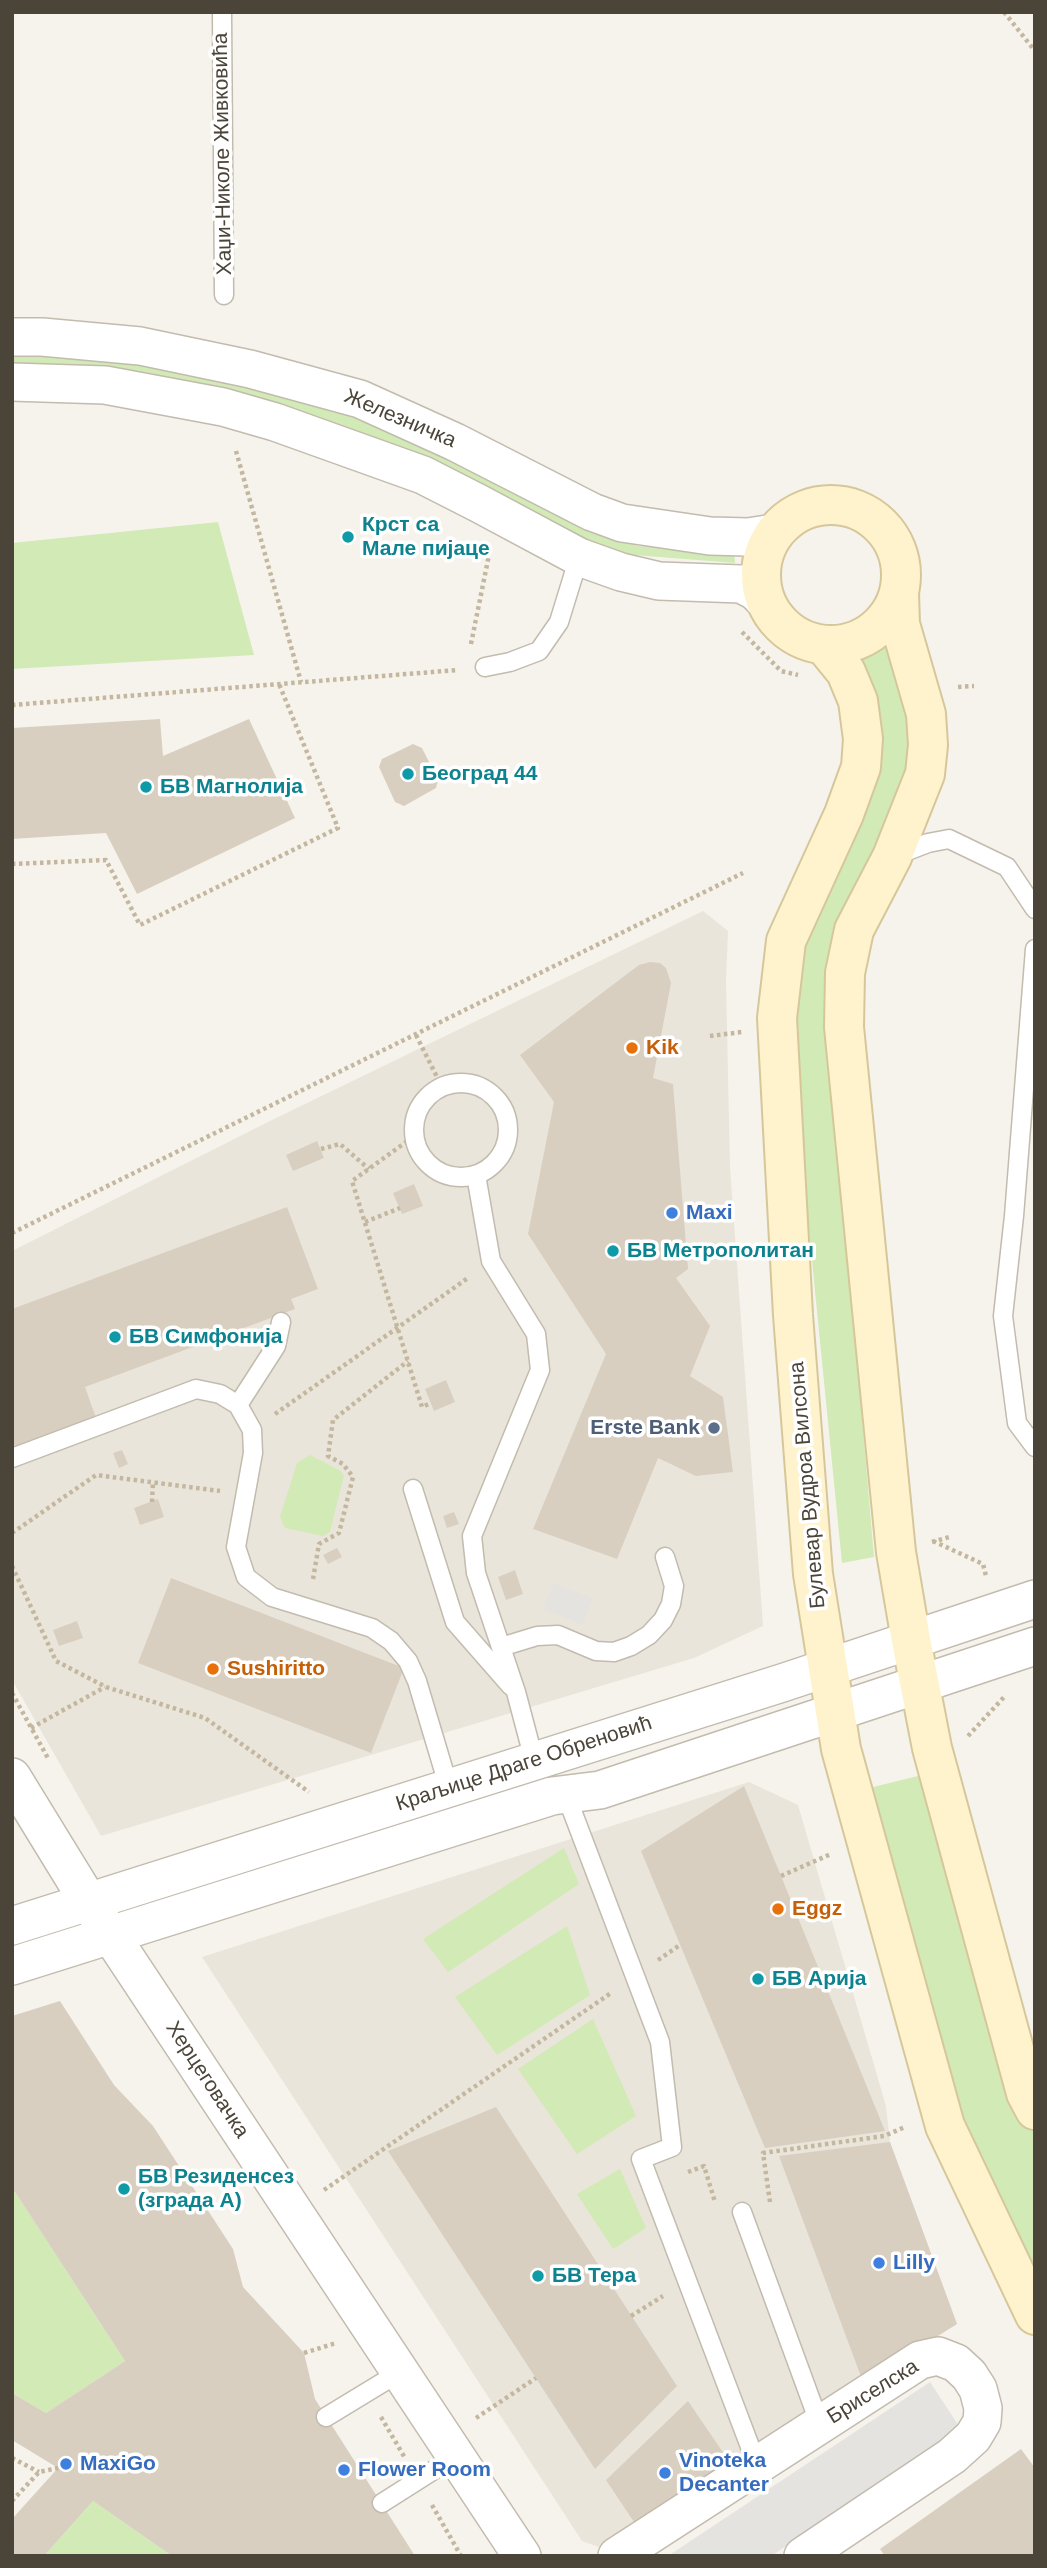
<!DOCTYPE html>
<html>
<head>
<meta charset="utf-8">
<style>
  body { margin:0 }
  #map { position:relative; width:1047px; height:2568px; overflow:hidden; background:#f6f3ec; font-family:Helvetica,sans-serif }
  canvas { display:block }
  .frame { position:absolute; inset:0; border:14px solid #4b4439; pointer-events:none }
</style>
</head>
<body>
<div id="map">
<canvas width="1047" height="2568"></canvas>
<div class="frame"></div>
</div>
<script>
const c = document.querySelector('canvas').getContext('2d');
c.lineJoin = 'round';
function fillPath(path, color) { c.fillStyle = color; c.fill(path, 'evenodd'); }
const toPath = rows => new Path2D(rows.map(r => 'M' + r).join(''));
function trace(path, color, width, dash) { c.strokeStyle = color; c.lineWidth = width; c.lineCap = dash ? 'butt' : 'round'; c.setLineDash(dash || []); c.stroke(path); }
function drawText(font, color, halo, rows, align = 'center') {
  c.font = font + ' Helvetica,sans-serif'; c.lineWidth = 7; c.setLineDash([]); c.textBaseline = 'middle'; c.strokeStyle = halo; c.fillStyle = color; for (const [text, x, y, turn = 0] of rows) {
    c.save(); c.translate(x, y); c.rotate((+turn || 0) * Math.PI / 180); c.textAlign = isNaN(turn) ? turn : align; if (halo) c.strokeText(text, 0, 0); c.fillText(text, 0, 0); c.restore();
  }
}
const residential = toPath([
  [703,911,728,931,726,982,730,1167,763,1626,694,1658,101,1836,12,1680,12,1251,270,1121],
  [749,1782,798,1805,886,2106,890,2142,957,2324,607,2550,582,2541,202,1957]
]);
const green = toPath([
  [12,350,128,357,301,398,423,443,597,532,638,546,734,552,735,563,609,553,413,458,12,370],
  [218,522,254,655,12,669,12,543],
  [887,639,909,724,909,781,834,946,825,990,874,1557,842,1563,791,1049,808,916,856,819,847,651],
  [310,1455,339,1470,344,1475,330,1532,323,1536,285,1528,280,1517,297,1463],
  [938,1771,1035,2110,1035,2315,945,2126,853,1792],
  [564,1848,579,1884,448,1972,423,1939],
  [567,1926,590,1995,497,2055,455,1997],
  [593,2019,636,2116,577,2154,518,2069],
  [620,2169,646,2228,613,2249,577,2194],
  [15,2192,125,2361,46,2413,12,2393,12,2193],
  [93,2501,172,2556,44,2556]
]);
const parking = toPath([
  [553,1583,593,1598,583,1625,543,1609],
  [930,2382,961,2429,771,2556,668,2556]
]);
const building = toPath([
  [160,719,163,756,249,719,295,818,137,894,106,833,12,839,12,728],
  [413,744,422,748,438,780,436,788,404,806,395,802,379,767,382,759],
  [650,962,660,963,666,968,671,983,653,1078,673,1084,688,1269,676,1278,710,1326,690,1376,723,1397,733,1472,696,1476,658,1458,617,1559,533,1529,606,1354,528,1234,554,1102,520,1055,639,965],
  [317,1141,324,1158,293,1171,286,1155],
  [414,1184,423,1206,402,1214,393,1193],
  [287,1207,318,1289,291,1299,295,1309,85,1387,96,1418,12,1449,12,1309],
  [446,1380,455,1402,434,1411,425,1389],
  [122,1450,128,1464,119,1468,113,1453],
  [158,1499,164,1517,140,1525,134,1508],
  [454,1512,459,1524,447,1528,443,1516],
  [337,1548,342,1557,328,1564,323,1555],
  [515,1570,523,1594,506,1600,498,1577],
  [171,1578,404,1668,371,1753,138,1663],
  [77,1621,83,1638,59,1646,53,1630],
  [744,1786,781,1876,885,2131,765,2148,641,1851],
  [60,2001,114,2085,153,2126,233,2249,243,2287,304,2353,315,2399,415,2556,172,2556,93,2501,44,2556,12,2556,12,2519,58,2468,12,2440,12,2393,46,2413,125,2361,15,2192,12,2193,12,2016],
  [496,2107,677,2386,595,2469,388,2151],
  [890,2142,957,2324,863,2382,779,2156],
  [688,2401,733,2467,638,2528,606,2480],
  [1021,2449,1035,2468,1035,2556,885,2556,880,2549]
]);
const path = toPath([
  [1004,12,1035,51],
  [236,451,301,682],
  [742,632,781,671,798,675],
  [471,644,490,550],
  [958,687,974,686],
  [12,705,458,670],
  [12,864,106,860,140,925,338,828,279,684],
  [416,1035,441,1085],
  [710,1036,742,1032],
  [413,1137,352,1181,422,1407,431,1403],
  [321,1149,340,1144,369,1169],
  [365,1222,400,1208],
  [12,1233,743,873],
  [275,1414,468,1278],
  [152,1502,153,1482],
  [12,1533,96,1475,220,1491],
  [933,1541,983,1564,986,1576],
  [932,1542,949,1537],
  [12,1566,56,1661,106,1687,205,1718,309,1792],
  [313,1579,319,1544,339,1533,353,1477,343,1464,328,1456,333,1420,408,1361],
  [12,1693,49,1760],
  [31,1728,105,1687],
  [968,1736,1005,1696],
  [781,1876,831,1854],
  [658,1960,680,1945],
  [688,2172,704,2166,715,2202],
  [324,2190,611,1993],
  [770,2202,763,2153,884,2136,905,2127],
  [631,2316,663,2296],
  [304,2353,336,2343],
  [381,2417,405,2458],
  [476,2418,536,2378],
  [12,2458,39,2472],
  [12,2501,39,2472,58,2468],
  [432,2505,461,2556]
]);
const service = toPath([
  [222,12,224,295],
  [485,667,510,662,539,651,559,622,579,557],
  [894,856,928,843,949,839,1007,867,1035,909],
  [1035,949,1014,1216,1003,1316,1017,1423,1035,1447],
  '414 1130a47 47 0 1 1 94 0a47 47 0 1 1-94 0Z',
  [476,1175,491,1261,536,1334,540,1370,472,1536,476,1573,516,1692,534,1760],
  [238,1405,276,1346,281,1322],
  [12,1458,196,1389,220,1394,238,1405,252,1430,253,1453,236,1547,246,1577,272,1597,372,1628,391,1641,408,1661,417,1681,449,1788],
  [413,1489,455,1622,511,1686],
  [501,1647,537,1636,558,1635,596,1651,614,1652,631,1646,649,1635,663,1620,671,1604,674,1586,665,1557],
  [566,1795,660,2042,672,2147,641,2159,757,2465],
  [742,2212,820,2425],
  [326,2417,400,2372],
  [382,2503,456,2456]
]);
const minor = toPath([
  [12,337,42,337,140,346,250,369,360,399,455,442,592,512,622,523,710,536,748,537,774,533],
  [12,382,105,385,223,407,275,422,423,475,478,503,579,557,621,572,659,581,741,584,755,591,764,600],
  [12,1777,90,1904,522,2556],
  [12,1926,782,1683,1035,1599],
  [12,1966,552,1796,600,1790,1035,1646],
  [617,2556,920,2360,938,2356,956,2363,969,2375,978,2389,983,2408,982,2422,973,2437,952,2456,803,2556]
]);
const secondary = toPath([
  '761 575a70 70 0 1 1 140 0a70 70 0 1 1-140 0Z',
  [899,592,900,624,926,714,928,745,925,774,892,857,854,930,845,973,844,1027,896,1552,911,1640,932,1748,1026,2093,1035,2110],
  [824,645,846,672,858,701,863,739,861,767,844,814,786,941,777,1018,793,1315,813,1574,841,1749,945,2126,1035,2315]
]);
const markers = [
  [348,537,7,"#0f9aa8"],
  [408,774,7,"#0f9aa8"],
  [146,787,7,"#0f9aa8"],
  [632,1048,7,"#e8710a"],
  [672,1213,7,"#3f7fe0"],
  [613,1251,7,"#0f9aa8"],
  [115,1337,7,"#0f9aa8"],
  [714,1428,7,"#5c6f8a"],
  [213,1669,7,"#e8710a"],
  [778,1909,7,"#e8710a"],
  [758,1979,7,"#0f9aa8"],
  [124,2189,7,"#0f9aa8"],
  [879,2263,7,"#3f7fe0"],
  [538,2276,7,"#0f9aa8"],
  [66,2464,7,"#3f7fe0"],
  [344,2470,7,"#3f7fe0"],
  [665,2473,7,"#3f7fe0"]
];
const streetNames = [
  ["Хаџи-Николе Живковића",223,154,-91],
  ["Железничка",400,419,23],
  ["Булевар Вудроа Вилсона",808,1485,-95],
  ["Краљице Драге Обреновић",524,1764,-18],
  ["Херцеговачка",207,2080,57],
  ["Бриселска",873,2392,-32]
];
const cultureNames = [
  ["Крст са",362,525],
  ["Мале пијаце",362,549],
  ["Београд 44",422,774],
  ["БВ Магнолија",160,787],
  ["БВ Метрополитан",627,1251],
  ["БВ Симфонија",129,1337],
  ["БВ Арија",772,1979],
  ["БВ Резиденсез",138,2177],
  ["(зграда А)",138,2201],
  ["БВ Тера",552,2276]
];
const foodNames = [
  ["Kik",646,1048],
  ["Sushiritto",227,1669],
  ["Eggz",792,1909]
];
const shopNames = [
  ["Maxi",686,1213],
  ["Lilly",893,2263],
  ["Vinoteka",679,2461],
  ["Decanter",679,2485],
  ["MaxiGo",80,2464],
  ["Flower Room",358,2470]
];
const serviceNames = [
  ["Erste Bank",700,1428]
];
fillPath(residential, '#eae5da');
fillPath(green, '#d2eab5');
fillPath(parking, '#e5e3e0');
fillPath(building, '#d8cfc1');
trace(service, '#c2bbae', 21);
trace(minor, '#c2bbae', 40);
trace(secondary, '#d6c79b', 42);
trace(path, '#c4b79f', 4.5, [3.5, 3.5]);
trace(service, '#fff', 18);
trace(minor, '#fff', 37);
trace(secondary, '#fff3cd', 38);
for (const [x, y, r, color] of markers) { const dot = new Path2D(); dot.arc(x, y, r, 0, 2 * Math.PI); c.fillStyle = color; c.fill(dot); trace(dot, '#fff', 2.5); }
drawText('21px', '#4b4439', '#fff', streetNames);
drawText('bold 21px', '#0d838f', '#fff', cultureNames, 'left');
drawText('bold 21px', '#c56008', '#fff', foodNames, 'left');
drawText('bold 21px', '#366cbe', '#fff', shopNames, 'left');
drawText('bold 21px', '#4e5e75', '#fff', serviceNames, 'right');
</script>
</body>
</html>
